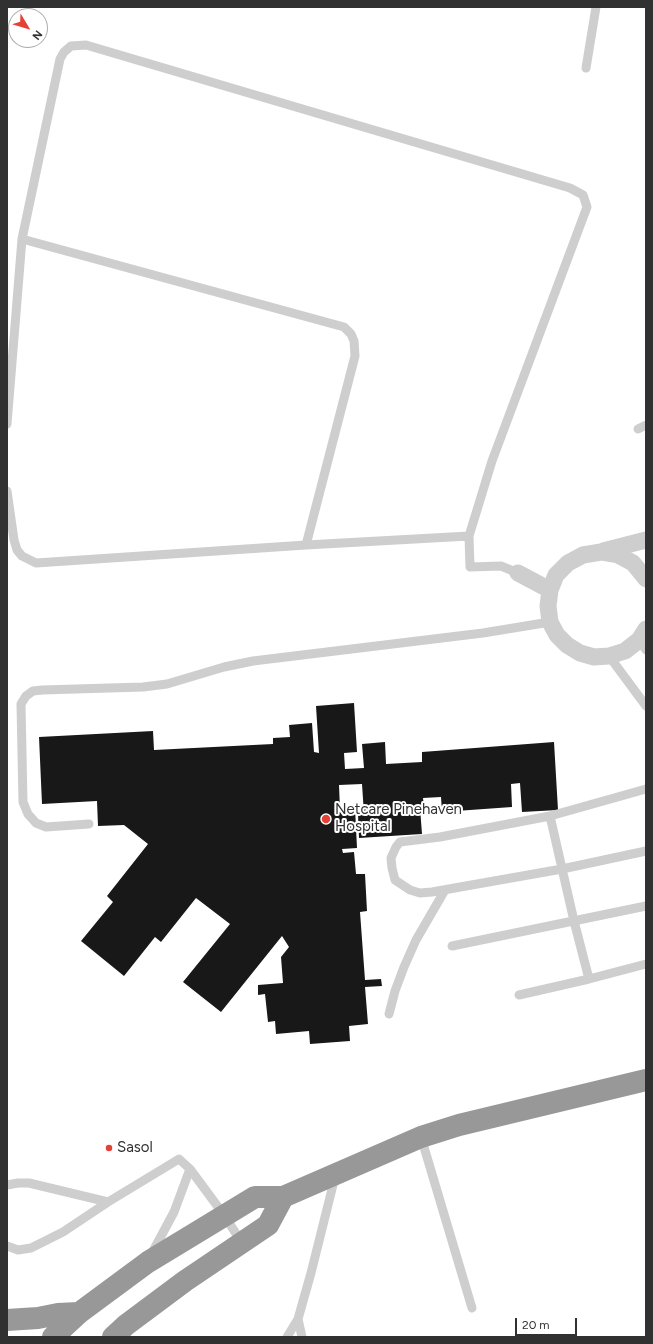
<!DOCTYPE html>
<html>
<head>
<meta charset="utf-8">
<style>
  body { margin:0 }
  #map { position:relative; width:653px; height:1344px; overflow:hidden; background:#fff; font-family:Figtree,sans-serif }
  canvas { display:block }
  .frame { position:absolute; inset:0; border:8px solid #313131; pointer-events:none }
  .north { position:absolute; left:8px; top:8px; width:40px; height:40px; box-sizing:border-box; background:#fff; border:1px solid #adadad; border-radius:50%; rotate:128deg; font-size:11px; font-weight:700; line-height:16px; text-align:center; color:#313131 }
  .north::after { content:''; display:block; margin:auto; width:14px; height:18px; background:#e44237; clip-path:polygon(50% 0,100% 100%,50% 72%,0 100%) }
  .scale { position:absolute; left:515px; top:1318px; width:62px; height:18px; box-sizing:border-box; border:2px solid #313131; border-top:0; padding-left:5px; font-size:12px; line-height:14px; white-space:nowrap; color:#313131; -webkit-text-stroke:3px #fff; paint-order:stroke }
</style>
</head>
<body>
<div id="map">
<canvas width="653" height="1344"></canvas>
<div class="frame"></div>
<div class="north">N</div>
<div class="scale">20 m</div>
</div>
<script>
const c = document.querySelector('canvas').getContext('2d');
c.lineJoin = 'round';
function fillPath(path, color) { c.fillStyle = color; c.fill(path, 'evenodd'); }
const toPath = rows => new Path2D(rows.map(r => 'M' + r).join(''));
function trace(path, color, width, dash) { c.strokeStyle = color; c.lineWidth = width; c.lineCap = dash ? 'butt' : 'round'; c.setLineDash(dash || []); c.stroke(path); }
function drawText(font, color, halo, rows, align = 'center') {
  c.font = font + ' Figtree,sans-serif'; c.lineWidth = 4; c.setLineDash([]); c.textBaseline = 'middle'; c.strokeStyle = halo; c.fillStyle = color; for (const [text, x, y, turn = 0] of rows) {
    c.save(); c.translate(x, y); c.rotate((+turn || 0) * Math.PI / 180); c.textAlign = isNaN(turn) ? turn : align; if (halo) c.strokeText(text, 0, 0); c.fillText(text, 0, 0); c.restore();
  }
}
const building = toPath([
  [354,703,357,752,344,753,345,769,364,768,362,744,385,742,386,764,422,762,422,752,554,742,558,810,522,812,520,783,511,784,512,807,442,812,441,797,423,798,424,807,420,808,422,834,359,838,358,814,364,814,362,784,339,785,340,810,355,808,357,848,342,849,343,853,354,852,356,874,365,874,367,911,360,912,365,980,381,979,382,986,365,987,368,1024,349,1026,350,1041,310,1044,309,1031,276,1034,275,1021,268,1022,265,994,258,995,258,985,283,983,281,957,289,947,282,936,221,1012,183,982,230,924,196,898,161,942,155,937,124,976,81,941,113,902,107,896,148,844,124,825,98,826,97,801,42,804,39,737,153,731,154,750,273,744,273,738,290,737,289,725,312,723,314,752,319,753,316,706]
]);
const lane = toPath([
  [586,68,596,7],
  [22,239,344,327,351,334,354,341,355,356,306,545],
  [7,424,22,239,60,59,64,52,71,46,86,45,570,188,583,195,587,207,492,461,469,536,470,567,501,566,518,573],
  [638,429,646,425],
  [7,491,14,540,17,550,22,556,36,563,306,545,469,536],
  [639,640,646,650],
  [609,656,646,706],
  [646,789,550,816,440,837,400,842,396,847,391,858,392,868,395,880,410,890,420,893,432,892,562,869,646,851],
  [550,816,574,921,589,979],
  [89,824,46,827,36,823,28,814,23,802,21,704,26,696,33,691,42,690,143,687,167,684,224,667,253,661,483,633,550,622],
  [452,946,646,906],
  [519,995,589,979,646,964],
  [389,1014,395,991,404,967,416,940,445,890],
  [421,1137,472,1308],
  [7,1185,18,1183,29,1183,108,1202,179,1159,190,1169,224,1215,242,1243],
  [7,1246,18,1250,31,1248,63,1232,108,1202],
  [152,1253,174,1212,190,1169],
  [287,1337,298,1319],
  [302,1337,298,1319,311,1273,335,1177]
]);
const street = toPath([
  [603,551,646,540],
  [518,573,550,590],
  [646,579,633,563,618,555,601,552,583,555,568,563,556,575,550,590,548,606,550,622,557,635,567,645,580,653,594,657,609,656,625,651,639,640,646,629]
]);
const highway = toPath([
  [7,1320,38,1318,58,1314,79,1313],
  [53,1337,79,1313,148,1262,255,1197,283,1197,421,1137,459,1125,646,1080],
  [113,1337,126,1325,185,1281,268,1225,283,1197]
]);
const markers = [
  [326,819,5,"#e44237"],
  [109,1148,4,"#e44237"]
];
const poiNames = [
  ["Netcare Pinehaven",335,810],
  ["Hospital",335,827],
  ["Sasol",117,1148]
];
fillPath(building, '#181818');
trace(lane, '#cecece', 9);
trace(street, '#cecece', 17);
trace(highway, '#989898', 22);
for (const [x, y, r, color] of markers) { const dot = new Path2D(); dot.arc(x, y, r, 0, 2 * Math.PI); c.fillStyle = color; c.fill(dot); trace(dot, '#fff', 1.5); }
drawText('15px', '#313131', '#fff', poiNames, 'left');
</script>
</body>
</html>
